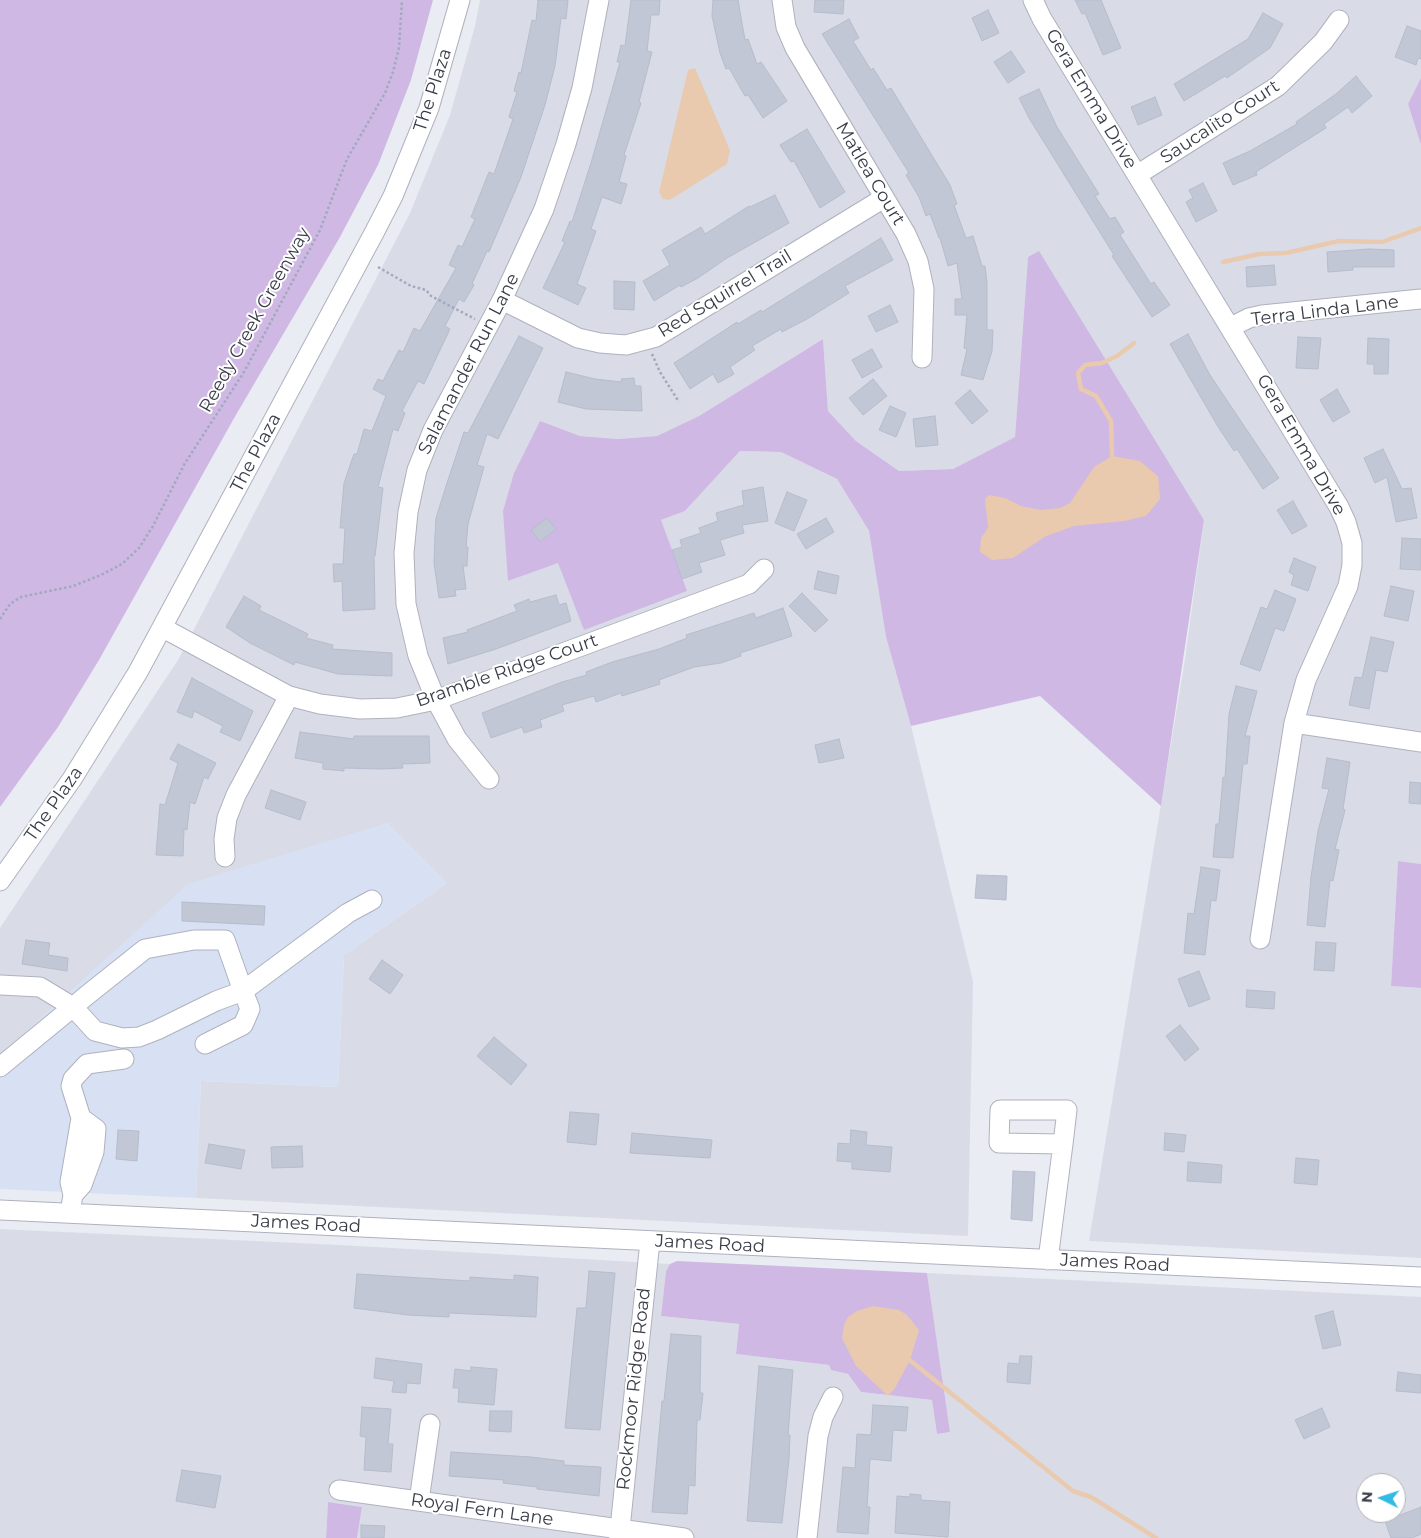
<!DOCTYPE html>
<html>
<head>
<meta charset="utf-8">
<style>
  body { margin:0 }
  #map { position:relative; width:1421px; height:1538px; overflow:hidden; background:#eaecf3; font-family:Montserrat,sans-serif }
  canvas { display:block }
  .north { position:absolute; left:1356px; top:1473px; width:50px; height:50px; box-sizing:border-box; background:#fff; border:1px solid #b0b1b5; border-radius:50%; rotate:274deg; font-size:14px; font-weight:700; line-height:20px; text-align:center; color:#393d47 }
  .north::after { content:''; display:block; margin:auto; width:18px; height:22px; background:#32bbe3; clip-path:polygon(50% 0,100% 100%,50% 72%,0 100%) }
</style>
</head>
<body>
<div id="map">
<canvas width="1421" height="1538"></canvas>
<div class="north">N</div>
</div>
<script>
const c = document.querySelector('canvas').getContext('2d');
c.lineJoin = 'round';
function fillPath(path, color) { c.fillStyle = color; c.fill(path, 'evenodd'); }
const toPath = rows => new Path2D(rows.map(r => 'M' + r).join(''));
function trace(path, color, width, dash) { c.strokeStyle = color; c.lineWidth = width; c.lineCap = dash ? 'butt' : 'round'; c.setLineDash(dash || []); c.stroke(path); }
function drawText(font, color, halo, rows, align = 'center') {
  c.font = font + ' Montserrat,sans-serif'; c.lineWidth = 4; c.setLineDash([]); c.textBaseline = 'middle'; c.strokeStyle = halo; c.fillStyle = color; for (const [text, x, y, turn = 0] of rows) {
    c.save(); c.translate(x, y); c.rotate((+turn || 0) * Math.PI / 180); c.textAlign = isNaN(turn) ? turn : align; if (halo) c.strokeText(text, 0, 0); c.fillText(text, 0, 0); c.restore();
  }
}
const residential = toPath([
  [480,0,1421,0,1421,78,1408,104,1421,145,1421,864,1398,861,1391,986,1421,988,1421,1258,1089,1241,1185,659,1204,520,1028,257,1015,437,953,469,899,471,856,441,828,411,823,339,699,416,657,436,618,439,580,436,540,422,508,581,558,562,584,629,661,520,685,511,740,451,781,452,837,479,869,531,886,637,911,726,973,981,968,1236,196,1198,201,1081,338,1087,344,955,447,883,387,823,0,1055,0,928,178,660,410,213,450,115,475,26],
  [0,1229,340,1245,670,1264,666,1271,661,1316,739,1324,736,1354,829,1365,831,1370,848,1374,861,1392,932,1400,937,1434,950,1432,927,1273,1421,1297,1421,1538,357,1538,362,1507,328,1502,326,1538,0,1538],
  [1366,1483,1396,1483,1396,1513,1366,1513]
]);
const commercial = toPath([
  [387,823,447,883,344,955,338,1087,201,1081,196,1198,0,1189,0,1055,188,884]
]);
const green = toPath([
  [0,0,433,0,411,80,378,165,340,237,233,420,99,660,58,727,0,807],
  [1421,78,1421,145,1408,104],
  [1039,251,1204,520,1161,806,1040,696,911,726,886,637,869,531,837,479,781,452,740,451,685,511,661,520,687,591,584,630,558,563,508,581,503,511,514,473,540,421,580,436,618,439,657,436,699,416,823,339,828,411,856,441,899,471,953,469,1015,437,1028,257],
  [1398,861,1421,864,1421,988,1391,986],
  [677,1261,927,1273,950,1432,937,1434,932,1400,861,1392,848,1374,831,1370,829,1365,736,1354,739,1324,661,1316,666,1271,670,1264],
  [328,1502,362,1507,357,1538,326,1538]
]);
const water = toPath([
  [695,68,730,150,727,164,670,200,663,199,659,192,688,70],
  [1112,456,1140,461,1158,476,1160,499,1146,516,1124,521,1074,526,1046,536,1013,558,992,560,980,552,981,538,988,528,985,499,989,495,1005,498,1021,506,1041,510,1060,508,1070,503,1094,467],
  [873,1306,899,1310,907,1315,919,1330,910,1360,895,1388,888,1396,856,1366,842,1338,844,1325,848,1317,857,1311]
]);
const stream = toPath([
  [1223,262,1259,254,1286,253,1339,241,1382,242,1421,228],
  [1112,456,1111,421,1096,396,1081,389,1078,373,1085,365,1102,363,1117,356,1134,343],
  [907,1358,1073,1491,1091,1497,1156,1538]
]);
const building = toPath([
  [538,0,568,0,566,19,561,18,555,66,545,105,521,177,489,252,487,251,472,284,474,285,464,302,459,299,445,326,450,329,432,367,424,384,418,381,402,411,405,413,398,431,393,429,378,487,383,488,375,556,374,556,375,609,343,611,342,581,334,582,333,564,343,564,345,528,340,528,344,483,354,454,357,454,364,429,372,431,386,396,373,389,378,379,383,381,399,350,403,352,414,328,420,331,456,268,449,265,458,245,462,247,475,219,471,217,489,172,494,174,513,119,509,117,517,92,514,91,519,72,521,73,532,20,536,21,538,0],
  [631,0,660,0,659,15,651,15,647,51,652,52,639,102,641,103,624,155,626,156,619,182,627,184,621,204,602,197,591,229,596,231,577,284,586,288,578,305,543,288,565,242,562,241,570,221,572,222,591,163,620,62,617,62,621,45,625,46,631,0],
  [713,0,738,0,745,40,748,39,757,64,761,62,787,101,763,118,748,95,745,96,729,68,726,69,720,53,712,16,713,0],
  [815,0,844,0,843,14,814,12,815,0],
  [1075,0,1101,0,1121,48,1103,55,1085,13,1082,14,1075,0],
  [988,10,999,33,982,41,972,18,988,10],
  [1263,13,1283,24,1270,48,1227,78,1225,76,1184,101,1174,84,1248,39,1263,13],
  [849,19,859,38,853,41,871,70,873,68,887,90,891,88,950,185,957,204,954,205,966,238,973,236,982,266,985,266,987,282,987,330,993,330,992,351,983,380,961,375,967,349,964,348,967,315,955,315,955,299,962,299,957,263,948,266,940,238,939,238,930,214,926,216,919,197,906,175,909,173,822,34,849,19],
  [1407,26,1421,31,1421,59,1418,58,1416,65,1395,57,1407,26],
  [1011,51,1025,72,1008,83,994,62,1011,51],
  [1356,76,1372,96,1352,113,1348,107,1324,124,1326,128,1256,172,1257,175,1233,185,1223,163,1250,151,1297,124,1296,122,1336,94,1356,76],
  [1039,89,1057,127,1099,194,1095,196,1110,219,1115,217,1124,232,1120,235,1151,284,1154,282,1170,305,1152,317,1112,256,1114,255,1029,118,1019,98,1039,89],
  [1155,97,1162,115,1138,125,1131,107,1155,97],
  [807,129,845,192,820,208,794,161,791,162,780,145,807,129],
  [1203,183,1217,211,1196,222,1186,202,1193,198,1189,190,1203,183],
  [775,195,789,223,727,258,698,278,681,287,680,285,654,301,643,281,670,265,662,250,701,227,705,234,749,206,750,207,775,195],
  [881,238,893,260,845,286,849,293,807,319,782,332,781,329,752,346,755,350,730,367,734,374,718,383,713,374,690,389,674,363,737,322,738,324,761,310,762,312,881,238],
  [1369,249,1394,250,1394,267,1353,267,1353,270,1328,272,1327,252,1369,249],
  [1274,265,1276,285,1247,287,1246,267,1274,265],
  [614,281,635,282,634,310,614,309,614,281],
  [890,305,898,322,876,332,868,316,890,305],
  [1188,334,1210,375,1279,478,1263,489,1237,449,1234,451,1217,425,1170,344,1188,334],
  [519,336,543,348,498,439,487,434,477,465,484,467,468,524,466,547,468,547,467,566,463,566,466,589,455,590,456,596,439,598,434,563,435,536,436,518,446,486,464,432,468,433,519,336],
  [1298,337,1321,338,1318,369,1296,368,1298,337],
  [1368,338,1389,339,1388,374,1374,374,1374,364,1367,364,1368,338],
  [872,349,882,367,862,378,852,360,872,349],
  [566,372,595,379,622,382,621,379,634,378,635,386,641,386,642,411,586,409,558,402,566,372],
  [873,379,887,396,863,415,849,398,873,379],
  [1337,389,1350,412,1333,422,1320,400,1337,389],
  [970,390,988,411,972,424,955,403,970,390],
  [890,406,906,413,896,437,879,430,890,406],
  [935,416,938,445,916,447,913,419,935,416],
  [1383,449,1402,489,1411,488,1417,518,1396,522,1387,477,1375,483,1364,458,1383,449],
  [763,487,768,521,742,525,744,533,720,540,725,555,699,563,702,572,682,579,672,550,682,547,680,540,701,533,699,528,718,521,716,513,744,505,742,491,763,487],
  [787,492,807,500,794,531,775,523,787,492],
  [1293,501,1307,526,1292,534,1277,510,1293,501],
  [547,518,556,529,540,542,531,530,547,518],
  [826,518,834,532,806,549,797,534,826,518],
  [1402,538,1421,539,1421,570,1400,569,1402,538],
  [1294,558,1316,567,1308,591,1291,585,1294,575,1289,572,1294,558],
  [818,571,839,576,836,594,814,589,818,571],
  [1391,586,1414,591,1408,621,1384,616,1391,586],
  [1275,590,1296,599,1284,631,1275,628,1260,671,1240,664,1261,607,1267,609,1275,590],
  [802,593,828,620,815,632,789,606,802,593],
  [556,595,559,605,566,603,571,621,496,649,448,664,443,638,468,632,467,630,517,611,514,605,529,599,530,602,556,595],
  [244,596,261,606,259,610,308,634,306,638,333,645,332,649,392,653,392,676,338,674,295,662,294,665,250,643,226,627,244,596],
  [783,608,792,636,740,653,741,656,721,663,694,667,659,680,660,684,622,696,621,693,596,702,594,696,562,705,564,711,540,720,542,727,524,733,522,727,491,738,482,713,562,682,587,675,586,672,612,662,659,649,687,638,686,635,754,613,756,618,783,608],
  [1371,637,1394,642,1387,672,1376,670,1369,709,1349,705,1355,677,1362,678,1371,637],
  [192,678,253,711,240,741,220,732,223,726,194,711,192,718,177,712,192,678],
  [1236,686,1257,691,1245,736,1250,736,1247,764,1243,764,1233,858,1213,857,1216,824,1219,824,1223,777,1225,778,1229,714,1236,686],
  [300,732,354,739,354,736,429,736,430,763,402,764,403,768,381,769,344,768,344,771,323,769,323,763,295,758,300,732],
  [839,739,844,758,819,763,815,745,839,739],
  [178,744,216,763,208,779,204,777,195,804,190,802,187,830,184,829,183,856,156,855,160,804,165,805,178,763,170,759,178,744],
  [1327,758,1350,762,1343,809,1345,810,1335,849,1339,850,1333,881,1330,880,1325,927,1307,925,1311,877,1318,831,1329,789,1322,788,1327,758],
  [1410,782,1421,783,1421,804,1409,803,1410,782],
  [271,790,306,802,300,820,265,808,271,790],
  [1201,867,1220,870,1216,901,1211,900,1205,955,1184,953,1188,913,1194,914,1201,867],
  [977,875,1007,876,1006,900,975,898,977,875],
  [182,902,265,906,264,925,182,921,182,902],
  [26,940,50,943,48,955,68,958,67,971,22,964,26,940],
  [1316,942,1336,943,1334,971,1314,970,1316,942],
  [382,960,403,975,390,994,369,979,382,960],
  [1199,971,1210,999,1189,1007,1178,979,1199,971],
  [1247,990,1275,992,1274,1009,1246,1007,1247,990],
  [1180,1025,1199,1049,1185,1061,1166,1036,1180,1025],
  [494,1037,527,1065,511,1085,477,1056,494,1037],
  [570,1112,599,1114,596,1145,567,1142,570,1112],
  [118,1130,139,1131,137,1161,116,1159,118,1130],
  [851,1130,867,1132,866,1145,892,1147,890,1172,852,1169,852,1162,837,1161,838,1143,850,1144,851,1130],
  [632,1133,712,1140,710,1158,630,1153,632,1133],
  [1165,1133,1186,1135,1184,1152,1164,1150,1165,1133],
  [209,1144,245,1150,241,1169,205,1163,209,1144],
  [302,1146,303,1167,272,1168,271,1147,302,1146],
  [1296,1158,1319,1160,1317,1185,1294,1183,1296,1158],
  [1188,1162,1222,1165,1221,1183,1187,1181,1188,1162],
  [1013,1171,1035,1172,1032,1221,1011,1219,1013,1171],
  [589,1271,615,1273,600,1430,565,1428,577,1308,586,1308,589,1271],
  [357,1274,470,1281,470,1277,514,1280,514,1275,538,1277,536,1317,449,1313,449,1317,408,1315,354,1308,357,1274],
  [1333,1311,1341,1345,1323,1349,1315,1316,1333,1311],
  [671,1334,701,1336,700,1393,703,1393,700,1420,697,1420,695,1486,689,1485,687,1514,652,1512,662,1401,664,1401,671,1334],
  [1020,1356,1032,1356,1030,1384,1007,1382,1008,1363,1019,1364,1020,1356],
  [376,1358,422,1364,420,1384,407,1383,406,1393,392,1392,394,1381,374,1378,376,1358],
  [759,1366,793,1370,788,1435,790,1435,789,1459,782,1523,747,1521,759,1366],
  [471,1367,497,1369,494,1405,458,1402,459,1388,453,1388,455,1369,471,1371,471,1367],
  [1398,1372,1421,1375,1421,1393,1396,1391,1398,1372],
  [873,1405,908,1407,906,1431,893,1430,891,1461,870,1459,867,1507,870,1507,868,1534,837,1532,843,1467,855,1468,857,1434,871,1435,873,1405],
  [362,1407,391,1409,388,1444,393,1444,391,1472,364,1470,366,1437,360,1436,362,1407],
  [1322,1408,1330,1427,1304,1439,1295,1420,1322,1408],
  [490,1411,512,1411,511,1432,489,1431,490,1411],
  [451,1452,531,1457,564,1461,564,1465,601,1467,599,1496,537,1489,537,1487,503,1483,504,1480,449,1476,451,1452],
  [182,1470,221,1476,215,1508,176,1501,182,1470],
  [910,1494,921,1495,921,1500,950,1502,948,1537,895,1533,897,1496,910,1497,910,1494],
  [1421,1507,1421,1534,1412,1538,1391,1538,1385,1521,1421,1507],
  [361,1525,385,1526,384,1538,361,1538,361,1525]
]);
const path = toPath([
  [378,267,411,286,426,290,431,296,475,319],
  [652,354,660,372,679,402],
  [0,619,10,604,21,597,73,586,101,575,122,564,139,548,153,526,185,463,244,372,320,230,347,159,385,93,393,72,399,48,402,0]
]);
const minor = toPath([
  [782,0,786,27,795,48,906,234,918,261,924,289,922,358],
  [1033,0,1042,19,1339,507,1346,522,1352,543,1352,565,1348,586,1306,680,1294,723,1260,939],
  [1137,175,1278,86,1323,42,1339,20],
  [502,300,578,338,600,343,626,345,656,337,884,198],
  [1231,327,1249,318,1262,315,1421,299],
  [163,628,289,696,320,704,360,709,397,708,436,700,749,584,764,569],
  [1294,723,1421,742],
  [489,779,457,739,436,700,418,656,406,604,404,553,408,512,417,470,433,430,502,300,544,209,566,144,582,88,599,0],
  [225,857,224,839,227,818,236,795,289,696],
  [0,881,72,779,138,672,374,233,393,196,429,108,460,0],
  [0,985,40,987,73,1007,95,1031,122,1038,139,1037,157,1030,216,1001,243,991,225,940,194,940,145,949,86,996,73,1007,0,1067],
  [205,1044,243,1025,250,1009,243,991,348,913,372,900],
  [73,1195,70,1182,81,1118],
  [0,1210,1421,1277],
  [70,1213,73,1195,82,1185,94,1152,96,1129,81,1118,71,1086,73,1079,87,1064,124,1059],
  [1048,1260,1063,1144,1067,1110,1000,1110,999,1143,1063,1144],
  [339,1490,684,1538],
  [419,1501,430,1424],
  [619,1538,650,1241],
  [807,1538,818,1436,823,1417,833,1397]
]);
const streetNames = [
  ["The Plaza",433,90,-72],
  ["Gera Emma Drive",1091,99,59],
  ["Saucalito Court",1220,122,-33],
  ["Matlea Court",870,174,59],
  ["Red Squirrel Trail",725,294,-31],
  ["Terra Linda Lane",1325,311,-7],
  ["Reedy Creek Greenway",255,320,-61],
  ["Salamander Run Lane",469,364,-63],
  ["Gera Emma Drive",1301,445,60],
  ["The Plaza",256,453,-62],
  ["Bramble Ridge Court",507,671,-19],
  ["The Plaza",54,804,-55],
  ["James Road",306,1224,3],
  ["James Road",710,1244,3],
  ["James Road",1115,1263,3],
  ["Rockmoor Ridge Road",634,1389,-84],
  ["Royal Fern Lane",482,1510,8]
];
fillPath(residential, '#d9dce7');
fillPath(commercial, '#d8e1f3');
fillPath(green, '#cfb8e3');
fillPath(water, '#e9caae');
trace(stream, '#e9caae', 4.5);
fillPath(building, '#c1c7d4');
trace(building, '#b5bdce', 1);
trace(minor, '#aeb2be', 21);
trace(path, '#a1a9be', 2.5, [2.5, 2.5]);
trace(minor, '#fff', 19);
drawText('18px', '#393d47', '#fff', streetNames);
</script>
</body>
</html>
